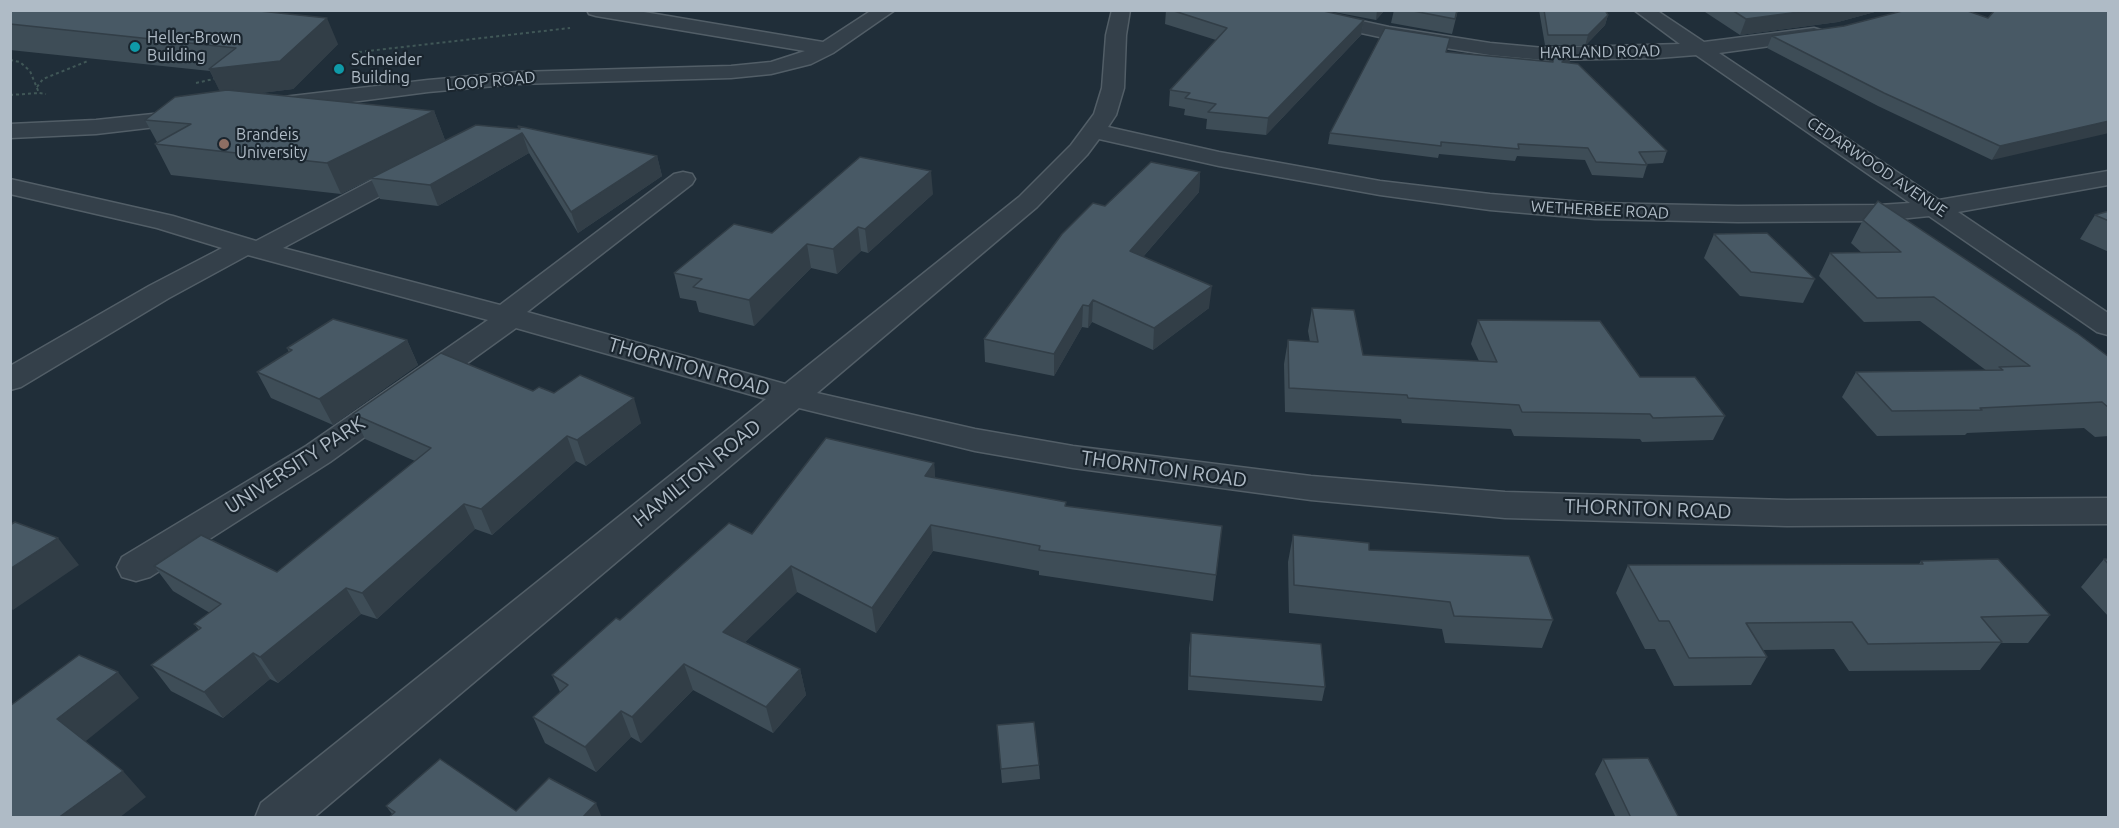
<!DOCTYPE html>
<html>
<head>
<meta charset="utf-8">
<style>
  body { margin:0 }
  #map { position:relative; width:2119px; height:828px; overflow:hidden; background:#202e39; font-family:Ubuntu,sans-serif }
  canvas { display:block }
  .frame { position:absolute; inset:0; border:12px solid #afbbc6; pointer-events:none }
</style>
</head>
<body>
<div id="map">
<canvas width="2119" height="828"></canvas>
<div class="frame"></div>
</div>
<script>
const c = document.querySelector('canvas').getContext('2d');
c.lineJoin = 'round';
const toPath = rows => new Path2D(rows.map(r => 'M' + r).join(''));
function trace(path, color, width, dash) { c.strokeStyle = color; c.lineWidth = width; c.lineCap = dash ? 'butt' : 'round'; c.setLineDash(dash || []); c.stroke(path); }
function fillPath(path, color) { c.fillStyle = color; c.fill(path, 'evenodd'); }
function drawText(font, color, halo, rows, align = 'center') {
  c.font = font + ' Ubuntu,sans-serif'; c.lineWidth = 4.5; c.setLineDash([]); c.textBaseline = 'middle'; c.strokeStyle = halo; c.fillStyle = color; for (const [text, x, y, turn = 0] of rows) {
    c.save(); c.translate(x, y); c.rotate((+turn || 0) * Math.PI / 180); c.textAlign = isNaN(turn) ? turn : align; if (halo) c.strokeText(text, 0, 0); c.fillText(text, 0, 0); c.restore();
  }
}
const path = toPath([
  [359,52,570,28],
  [10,60,20,62,30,71,39,93,46,94],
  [196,83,218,78],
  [37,87,43,79,88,61],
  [10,95,39,93]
]);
const minor = toPath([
  [587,10,632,10,823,42,872,10,895,10,833,53,811,64,771,74,731,78,517,84,428,92,275,112,267,110,264,105,267,100,275,98,428,80,517,72,731,66,771,62,805,51,596,16,589,14,587,10],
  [1112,10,1130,10,1126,35,1124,88,1116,115,1108,127,1219,152,1380,181,1490,194,1595,203,1738,206,1879,205,1910,203,1696,55,1658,58,1544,60,1490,55,1389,39,1282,16,1275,14,1273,10,1311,10,1389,27,1490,43,1544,48,1680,44,1634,10,1656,10,1704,42,1814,28,1821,30,1824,34,1821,38,1814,40,1719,53,1939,200,2108,171,2108,185,1958,212,2108,313,2108,335,2097,332,1929,216,1879,221,1738,222,1595,219,1490,210,1380,195,1219,166,1099,139,1087,155,1037,207,817,393,975,429,1073,446,1311,476,1505,492,1787,500,2108,498,2108,524,1787,526,1505,518,1311,500,1073,468,975,451,799,408,313,818,255,818,261,803,766,399,516,328,330,462,150,577,136,581,122,577,117,567,122,557,306,446,488,320,248,255,169,298,21,387,10,390,10,366,149,286,222,248,157,228,10,194,10,179,173,216,256,241,405,163,414,161,423,163,426,168,423,173,283,248,500,305,674,174,683,172,692,174,695,179,692,184,527,312,785,384,1019,197,1071,145,1094,114,1102,88,1106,35,1112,10],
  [191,110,199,112,202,117,199,122,96,134,10,138,10,124,96,120,191,110]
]);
const wall = toPath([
  [10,10,338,44,293,89,260,93,434,111,445,140,519,129,518,126,657,156,662,176,578,233,529,153,438,206,380,199,371,179,341,194,171,175,155,144,157,142,145,120,220,91,210,71,10,50],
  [1166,10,1319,10,1364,20,1361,35,1266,135,1206,129,1207,119,1184,115,1185,109,1169,106,1170,90,1216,40,1165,24],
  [1323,10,1385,10,1376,20],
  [1394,10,1458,10,1452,34,1391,23],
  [1539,10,1605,10,1608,15,1605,25,1585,46,1545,45],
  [1702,10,1882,10,1838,22,1740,35],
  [2109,10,1992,160,1878,106,1767,48,1772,36,1988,18],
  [1551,51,1572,52,1569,63,1667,151,1663,163,1646,164,1647,165,1643,178,1592,175,1585,160,1517,156,1515,161,1439,154,1438,158,1328,144,1330,133,1447,52,1549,61],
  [1200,172,1199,192,1143,257,1209,308,1153,350,1092,322,1088,328,1082,327,1054,376,985,362,984,339,1105,206],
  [933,194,868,253,861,251,837,274,811,268,754,326,699,312,696,301,680,298,674,273,772,233],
  [2109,211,2109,252,2080,239,2095,215],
  [1863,220,2109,357,2109,436,2095,437,2084,428,1967,433,1965,435,1877,436,1842,397,1856,372,1987,371,1920,321,1864,322,1819,276,1830,253,1862,253,1851,243],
  [1714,234,1815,279,1803,303,1740,296,1704,258],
  [1312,308,1363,355,1479,361,1471,344,1478,320,1640,377,1725,416,1713,440,1642,442,1640,439,1514,436,1511,429,1402,423,1401,419,1285,412,1284,364,1288,340,1310,342,1308,331],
  [407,340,418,365,333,425,271,398,257,372,289,352,287,348],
  [533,391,554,393,641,423,586,466,576,461,492,535,475,529,377,619,361,614,278,683,270,679,223,718,171,691,151,665,199,630,194,624,210,613,173,591,154,566,277,572,415,461,365,439,353,414],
  [934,463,935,478,1066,506,1222,526,1213,601,1039,575,1039,571,933,551,876,633,797,592,745,642,800,669,806,695,773,733,693,690,641,743,631,737,596,772,545,743,533,717,560,692,552,675,620,620,752,534],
  [1293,535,1369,550,1553,620,1542,648,1445,643,1442,629,1289,613,1288,562],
  [2104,559,2109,559,2109,617,2081,587],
  [1921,561,2050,615,2028,643,2001,643,1980,670,1849,671,1834,649,1763,650,1767,657,1751,685,1674,686,1655,649,1645,649,1616,593,1628,565,1919,564],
  [1191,633,1325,687,1322,701,1188,690,1189,648],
  [997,725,1039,765,1040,779,1002,783],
  [1603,759,1679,818,1616,818,1595,774],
  [386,806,516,811,392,814]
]);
const shadedWall = toPath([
  [1377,10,1385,10,1376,20],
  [1814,10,1882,10,1838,22,1740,35,1746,19],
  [1608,15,1605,25,1585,46,1588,35],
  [327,18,338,44,293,89,223,98,209,69],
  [1364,20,1361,35,1266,135,1268,118],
  [1572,52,1569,63,1562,62],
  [434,111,445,140,341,194,327,163],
  [2109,121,2109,133,1992,160,2000,146],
  [522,133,529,153,438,206,430,185],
  [657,156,662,176,578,233,571,212],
  [931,171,933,194,868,253,865,229],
  [1200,172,1199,192,1129,273,1130,251],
  [858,227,861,251,837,274,833,249],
  [807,244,811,268,754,326,749,300],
  [1212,286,1209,308,1153,350,1154,328],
  [1093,300,1092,322,1088,328,1089,306],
  [1083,305,1082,327,1054,376,1054,354],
  [407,340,418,365,333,425,319,399],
  [634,398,641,423,586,466,577,440],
  [567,436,576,461,492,535,481,509],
  [934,463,936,488,925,476],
  [464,504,475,529,377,619,362,593],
  [931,525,933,551,876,633,872,608],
  [58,538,79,565,13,610,10,608,10,569],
  [791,566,797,592,730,657,723,632],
  [346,588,361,614,278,683,260,657],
  [253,653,270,679,223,718,204,692],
  [684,664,693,690,641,743,632,717],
  [800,669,806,695,773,733,766,707],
  [118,672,139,698,81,745,57,719],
  [621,711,631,737,596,772,585,747],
  [123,771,146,797,119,818,58,818],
  [596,803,602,818,582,818]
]);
const building = toPath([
  [10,10,250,10,327,18,280,61,209,69,236,48,10,24,10,10],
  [1171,10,1319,10,1364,20,1268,118,1208,112,1216,104,1185,98,1190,93,1170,90,1227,28,1171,10],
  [1408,10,1457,10,1455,19,1408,10],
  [1544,10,1605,10,1608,15,1588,35,1548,35,1544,10],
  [1732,10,1814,10,1746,19,1732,10],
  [1906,10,1965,10,1988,18,1995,10,2109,10,2109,121,2000,146,1884,93,1772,36,1844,26,1906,10],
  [1385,28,1450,38,1446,52,1553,62,1551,51,1572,52,1562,62,1578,64,1667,151,1639,152,1647,165,1596,162,1588,148,1518,144,1519,149,1441,142,1441,146,1330,133,1385,28],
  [227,90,434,111,327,163,155,144,191,124,145,120,175,97,227,90],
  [476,125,520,129,518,126,657,156,571,212,522,133,430,185,371,178,476,125],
  [860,157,931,171,865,229,858,227,833,249,807,244,749,300,693,287,702,279,674,273,734,224,772,233,860,157],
  [1151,162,1200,172,1130,251,1212,286,1154,328,1093,300,1089,306,1083,305,1054,354,984,339,1062,234,1093,203,1105,206,1151,162],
  [1878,201,2077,333,2109,357,2109,408,2102,402,1980,408,1982,410,1892,411,1856,372,2003,370,1999,367,2030,366,1934,297,1877,298,1830,253,1901,252,1863,220,1878,201],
  [2109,211,2109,221,2095,215,2109,211],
  [1767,233,1815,279,1751,272,1714,234,1767,233],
  [1312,308,1354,310,1363,355,1497,362,1478,320,1600,321,1640,377,1695,377,1725,416,1653,418,1650,414,1522,412,1519,405,1408,398,1407,395,1289,388,1288,340,1318,342,1312,308],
  [333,319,407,340,319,399,257,372,292,350,287,348,333,319],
  [441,353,533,391,539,387,554,393,580,375,634,398,577,440,567,436,481,509,464,504,362,593,346,588,260,657,253,653,204,692,151,665,201,628,194,624,221,604,154,566,201,535,277,572,431,448,353,414,441,353],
  [826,438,934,463,925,476,1066,502,1065,506,1222,526,1216,575,1039,550,1040,546,931,525,872,608,791,566,723,632,800,669,766,707,684,664,632,717,621,711,585,747,533,717,568,685,552,675,616,618,620,620,729,523,752,534,826,438],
  [15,522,58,538,10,569,10,525,15,522],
  [1293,535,1369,543,1369,550,1529,556,1553,620,1454,616,1450,602,1294,585,1293,535],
  [1998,559,2050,615,1981,617,2002,642,1868,644,1852,622,1746,623,1767,657,1689,658,1669,621,1659,621,1628,565,1923,564,1921,561,1998,559],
  [2104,559,2109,559,2109,565,2104,559],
  [1191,633,1321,644,1325,687,1190,676,1191,633],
  [79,655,118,672,57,719,123,771,58,818,10,818,10,706,79,655],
  [1034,722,1039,765,1001,769,997,725,1034,722],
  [1648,758,1679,818,1631,818,1603,759,1648,758],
  [440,759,516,811,549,778,596,803,582,818,388,818,395,812,386,806,440,759]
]);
const markers = [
  [135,47,6,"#0f9aa8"],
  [339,69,6,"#0f9aa8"],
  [224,144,6,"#8d6e63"]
];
const farPoinames = [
  ["Heller-Brown",147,38],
  ["Building",147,56],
  ["Schneider",351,60],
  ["Building",351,78],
  ["Brandeis",236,135],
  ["University",236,153]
];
const farStreetnames = [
  ["HARLAND ROAD",1600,52,-1],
  ["LOOP ROAD",491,81,-5],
  ["CEDARWOOD AVENUE",1877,167,34],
  ["WETHERBEE ROAD",1600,210,3]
];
const streetNames = [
  ["THORNTON ROAD",689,367,16],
  ["UNIVERSITY PARK",295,465,-33],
  ["THORNTON ROAD",1164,469,8],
  ["HAMILTON ROAD",697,473,-39],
  ["THORNTON ROAD",1648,509,2]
];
trace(minor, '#525e67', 3);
trace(path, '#405757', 2, [3, 3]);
fillPath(minor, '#34404a');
fillPath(wall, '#3e4d57');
fillPath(shadedWall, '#323e47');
fillPath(building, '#485965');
trace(building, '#323e47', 1.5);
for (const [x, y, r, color] of markers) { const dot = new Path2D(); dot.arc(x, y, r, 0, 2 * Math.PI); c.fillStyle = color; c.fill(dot); trace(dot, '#1a252e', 2); }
drawText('16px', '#afbbc6', '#1a252e', farPoinames, 'left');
drawText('16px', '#afbbc6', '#1a252e', farStreetnames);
drawText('20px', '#afbbc6', '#1a252e', streetNames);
</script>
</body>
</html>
